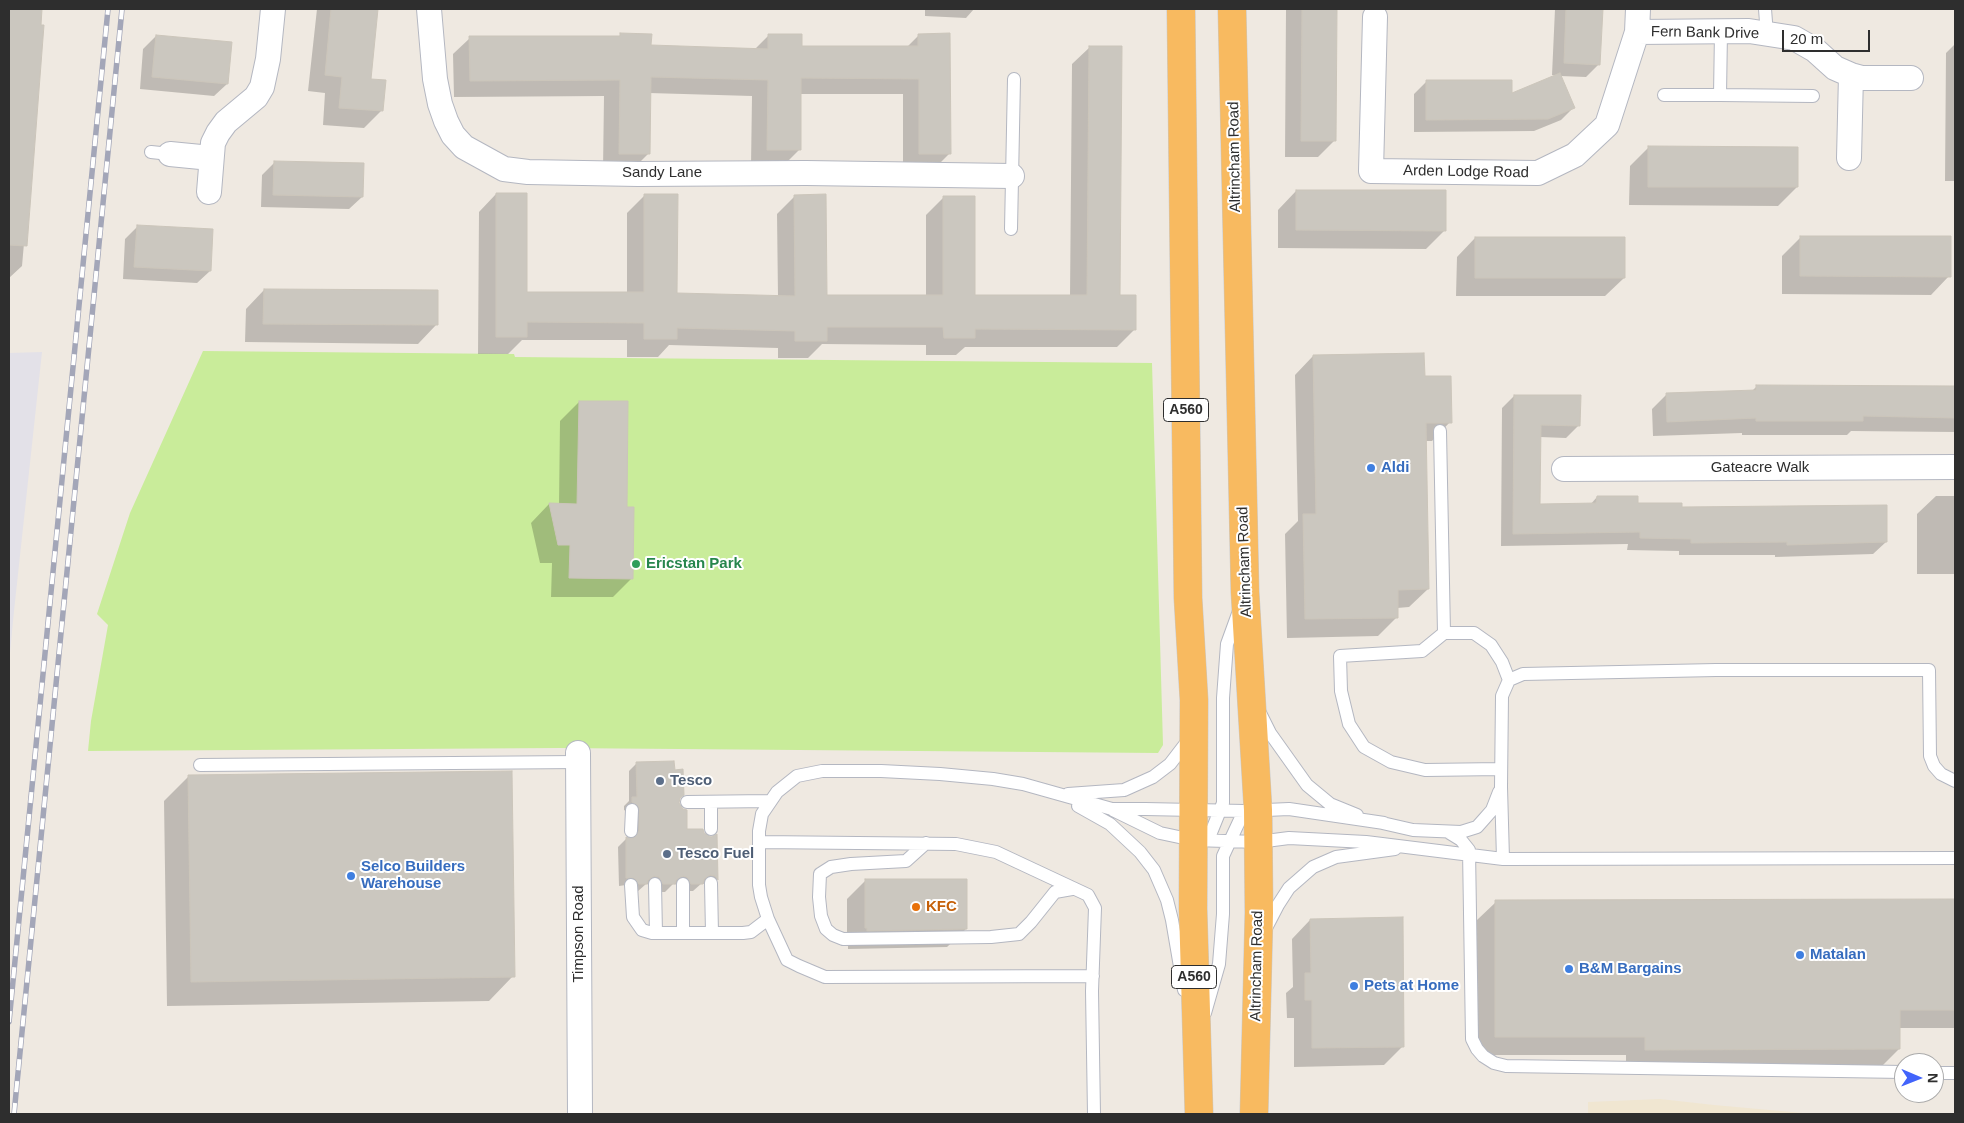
<!DOCTYPE html>
<html>
<head>
<meta charset="utf-8">
<style>
  body { margin:0 }
  #map { position:relative; width:1964px; height:1123px; overflow:hidden; background:#efe9e1; font-family:Arial,sans-serif }
  canvas { display:block }
  .frame { position:absolute; inset:0; border:10px solid #2e2e2e; pointer-events:none }
  .north { position:absolute; left:1894px; top:1053px; width:50px; height:50px; box-sizing:border-box; background:#fff; border:1px solid #ababab; border-radius:50%; rotate:91deg; font-size:14px; font-weight:700; line-height:20px; text-align:center; color:#2e2e2e }
  .north::after { content:''; display:block; margin:auto; width:18px; height:22px; background:#4264fb; clip-path:polygon(50% 0,100% 100%,50% 72%,0 100%) }
  .scale { position:absolute; left:1782px; top:30px; width:88px; height:22px; box-sizing:border-box; border:2px solid #2e2e2e; border-top:0; padding-left:6px; font-size:15px; line-height:18px; white-space:nowrap; color:#2e2e2e; -webkit-text-stroke:4px #fff; paint-order:stroke }
</style>
</head>
<body>
<div id="map">
<canvas width="1964" height="1123"></canvas>
<div class="frame"></div>
<div class="north">N</div>
<div class="scale">20 m</div>
</div>
<script>
const c = document.querySelector('canvas').getContext('2d');
c.lineJoin = 'round';
function fillPath(path, color) { c.fillStyle = color; c.fill(path, 'evenodd'); }
const toPath = rows => new Path2D(rows.map(r => 'M' + r).join(''));
function trace(path, color, width, dash) { c.strokeStyle = color; c.lineWidth = width; c.lineCap = dash ? 'butt' : 'round'; c.setLineDash(dash || []); c.stroke(path); }
function drawText(font, color, halo, rows, align = 'center') {
  c.font = font + ' Arial,sans-serif'; c.lineWidth = 4; c.setLineDash([]); c.textBaseline = 'middle'; c.strokeStyle = halo; c.fillStyle = color; for (const [text, x, y, turn = 0] of rows) {
    c.save(); c.translate(x, y); c.rotate((+turn || 0) * Math.PI / 180); c.textAlign = isNaN(turn) ? turn : align; if (halo) c.strokeText(text, 0, 0); c.fillText(text, 0, 0); c.restore();
  }
}
const industrial = toPath([
  [42,352,14,611,9,663,9,353]
]);
const education = toPath([
  [1660,1099,1714,1105,1814,1114,1588,1114,1588,1102]
]);
const pitch = toPath([
  [203,351,514,354,515,357,1152,363,1163,745,1158,753,559,748,88,751,91,721,108,625,97,614,130,513]
]);
const shadow = toPath([
  [9,9,41,9,39,26,43,26,22,266,9,278],
  [317,9,377,9,370,80,381,111,364,128,323,125,325,93,308,91],
  [925,9,974,9,966,18,925,16],
  [1286,9,1336,9,1335,140,1318,157,1285,157],
  [1555,9,1601,9,1599,64,1586,77,1560,76,1574,107,1561,120,1534,131,1414,132,1414,94,1427,81,1510,95,1557,75,1552,75],
  [621,35,650,46,755,49,769,35,800,47,906,48,919,35,950,153,933,170,903,170,903,94,800,94,799,150,783,166,751,166,752,96,649,93,649,153,632,170,603,170,604,96,454,97,453,54,470,38,618,37],
  [156,36,227,84,214,96,140,89,143,49],
  [1955,44,1955,181,1945,181,1946,53],
  [1090,47,1118,296,1135,329,1117,347,965,347,956,355,926,355,926,345,822,344,808,358,778,358,778,348,669,345,658,357,627,357,627,340,522,340,508,354,478,354,479,212,496,194,526,294,627,293,627,213,645,195,676,295,778,297,777,214,795,196,825,296,926,296,926,215,944,197,974,296,1070,296,1072,64],
  [1648,148,1797,187,1778,206,1629,205,1630,166],
  [274,163,362,197,349,209,261,207,262,175],
  [1296,191,1445,230,1426,249,1278,248,1278,210],
  [138,226,210,271,197,283,123,279,125,239],
  [1801,237,1949,276,1931,295,1782,294,1782,256],
  [1475,238,1624,278,1605,296,1456,296,1457,257],
  [264,290,436,325,418,344,245,342,246,309],
  [1313,356,1423,378,1450,422,1432,441,1425,441,1428,589,1409,607,1397,608,1397,617,1378,636,1287,638,1285,534,1298,521,1295,375],
  [1757,386,1955,388,1955,432,1851,431,1847,435,1742,435,1742,433,1653,436,1652,409,1667,394,1752,391],
  [1514,396,1579,425,1566,438,1540,437,1539,505,1590,505,1597,497,1637,504,1681,508,1886,542,1873,554,1775,557,1775,555,1679,555,1679,551,1627,550,1628,544,1501,546,1502,408],
  [579,402,626,508,632,578,613,597,551,597,552,563,540,563,531,523,549,504,559,505,560,421],
  [1936,496,1955,496,1955,574,1917,574,1917,514],
  [637,763,679,798,678,803,686,830,703,834,710,838,716,836,717,879,709,887,702,883,693,891,683,891,679,885,673,884,665,892,655,892,651,885,646,884,637,892,626,885,619,886,618,847,626,839,631,839,632,815,624,810,624,806,629,801,629,771],
  [188,777,513,976,489,1001,167,1006,164,801],
  [866,880,966,929,947,947,848,949,848,946,847,946,847,899],
  [1955,901,1955,1028,1899,1028,1899,1049,1880,1068,1626,1068,1626,1055,1477,1055,1477,920,1496,902],
  [1310,920,1403,1046,1384,1065,1294,1067,1294,1018,1287,1018,1286,993,1293,987,1292,939]
]);
const building = toPath([
  [9,9,42,9,41,25,44,25,27,246,9,245,9,9],
  [331,9,378,9,371,79,386,80,383,111,339,108,342,77,325,75,331,9],
  [1302,9,1337,9,1336,141,1301,141,1302,9],
  [1566,9,1603,9,1600,65,1564,63,1566,9],
  [620,33,652,34,651,45,768,49,768,34,802,34,802,46,918,46,918,34,950,33,951,154,919,154,919,79,801,78,801,150,767,150,768,80,651,77,650,154,619,154,620,80,470,81,469,36,620,36,620,33],
  [156,35,232,42,228,84,152,77,156,35],
  [1089,46,1122,46,1120,295,1136,295,1136,330,975,329,975,338,944,338,943,327,827,327,827,341,795,341,795,331,677,328,677,339,644,339,644,323,527,322,527,337,496,337,496,193,527,193,527,292,644,292,644,194,678,194,677,293,795,296,794,195,826,194,827,295,943,295,943,196,975,196,975,295,1087,295,1089,46],
  [1560,73,1575,108,1548,119,1426,120,1426,80,1512,80,1512,93,1560,73],
  [1648,146,1798,147,1798,187,1648,187,1648,146],
  [274,161,364,163,363,197,273,195,274,161],
  [1296,190,1446,190,1446,231,1296,230,1296,190],
  [137,225,213,229,211,271,134,267,137,225],
  [1800,236,1951,236,1951,277,1800,276,1800,236],
  [1475,237,1625,237,1625,278,1475,278,1475,237],
  [264,289,438,290,438,325,263,324,264,289],
  [1424,353,1425,376,1451,376,1452,423,1426,423,1429,589,1398,590,1398,618,1305,619,1303,514,1316,514,1313,355,1424,353],
  [1756,385,1955,386,1955,418,1863,416,1863,421,1756,421,1756,418,1667,422,1666,393,1756,390,1756,385],
  [1514,395,1581,395,1580,426,1541,425,1540,504,1596,503,1597,496,1638,496,1638,503,1682,503,1682,507,1887,505,1887,542,1787,545,1787,542,1691,543,1691,539,1640,538,1640,532,1513,534,1514,395],
  [579,401,628,401,627,507,634,507,633,579,569,578,570,545,558,545,549,503,577,504,579,401],
  [674,761,675,770,683,769,684,795,680,798,679,803,683,809,687,810,687,829,703,829,704,833,711,837,717,834,718,880,715,876,710,875,704,879,703,884,691,884,687,877,683,876,676,880,675,884,663,884,659,877,654,876,648,880,647,884,639,884,634,878,626,878,626,837,634,838,639,831,639,807,632,802,632,797,637,797,636,762,674,761],
  [512,771,515,977,191,982,188,775,512,771],
  [865,879,967,879,967,929,867,931,867,928,865,928,865,879],
  [1955,899,1955,1010,1900,1010,1900,1049,1645,1050,1645,1037,1495,1037,1495,900,1955,899],
  [1403,917,1404,1047,1312,1048,1312,1000,1305,1000,1305,973,1311,973,1310,919,1403,917]
]);
const service = toPath([
  [1765,9,1767,35],
  [1721,32,1720,95,1813,96],
  [1664,95,1720,95],
  [151,152,170,154],
  [1011,229,1014,79],
  [1440,431,1444,633],
  [1259,711,1270,733,1307,785,1330,804,1357,815],
  [200,765,579,762],
  [1501,769,1425,770,1391,762,1364,747,1349,724,1341,691,1340,656,1422,651,1444,633,1474,633,1491,645,1502,662,1509,680],
  [1068,794,1124,790,1153,777,1170,764,1190,738],
  [687,802,769,801],
  [711,802,711,829],
  [1078,806,1110,824,1140,852,1154,870,1167,900,1172,920,1184,990],
  [1113,810,1160,833,1193,840,1258,842,1289,838,1366,842,1503,859,1955,858],
  [1378,822,1413,830,1461,832,1477,827,1485,818,1492,810,1499,792],
  [631,831,632,810],
  [1448,832,1461,840,1469,850,1472,1039,1477,1049,1483,1056,1494,1063,1506,1066,1904,1072],
  [1208,840,1223,803,1223,698,1227,644,1239,611],
  [759,842,956,844,996,852,1088,895,1095,908,1092,991,1094,1114],
  [926,843,906,861,851,864,831,867,820,874,819,897,821,916,826,929,833,935,843,939,991,937,1019,934,1031,922,1055,892,1072,889],
  [1503,859,1501,787,1502,696,1509,680,1523,674,1716,670,1929,670,1930,756,1934,766,1941,774,1955,781],
  [711,883,712,933],
  [655,884,656,933],
  [683,884,683,933],
  [631,885,633,917,642,930,652,933,743,933,751,932,768,919],
  [1265,930,1278,905,1289,888,1313,867,1336,857,1395,849],
  [1093,976,825,977,799,966,787,960,768,919,761,897,759,885,759,831,762,814,777,792,797,776,822,771,881,771,940,774,993,779,1023,784,1112,809,1145,809,1244,811,1289,809,1384,823],
  [1205,1013,1219,964,1223,914,1223,856,1244,811],
  [1934,1073,1955,1073]
]);
const minor = toPath([
  [429,9,435,79,440,104,446,121,453,135,464,147,504,169,528,172,638,174,806,173,1012,176],
  [1375,17,1371,171,1538,173,1575,155,1607,125,1637,32,1638,9],
  [1637,32,1749,31,1794,38,1815,50,1835,68,1851,75,1862,78,1911,78],
  [170,154,211,158],
  [1849,158,1851,75],
  [209,192,213,143,218,133,226,122,256,97,262,87,268,59,273,9],
  [1564,469,1955,467],
  [578,753,580,1114]
]);
const trunk = toPath([
  [1181,9,1188,598,1194,700,1193,909,1199,1114],
  [1232,9,1245,592,1258,810,1259,913,1254,1114]
]);
const rail = toPath([
  [9,1022,108,9],
  [14,1114,122,9]
]);
const markers = [
  [1371,468,5,"#3f7fe0"],
  [636,564,5,"#2e9e5b"],
  [660,781,5,"#5c6f8a"],
  [667,854,5,"#5c6f8a"],
  [351,876,5,"#3f7fe0"],
  [916,907,5,"#e8710a"],
  [1800,955,5,"#3f7fe0"],
  [1569,969,5,"#3f7fe0"],
  [1354,986,5,"#3f7fe0"]
];
const shields = [
  [1186,410,45],
  [1194,977,45]
];
const shieldNames = [
  ["A560",1186,410],
  ["A560",1194,977]
];
const streetNames = [
  ["Fern Bank Drive",1705,33,1],
  ["Altrincham Road",1235,157,-91],
  ["Arden Lodge Road",1466,172,1],
  ["Sandy Lane",662,173],
  ["Gateacre Walk",1760,468],
  ["Altrincham Road",1245,562,-92],
  ["Timpson Road",579,934,-90],
  ["Altrincham Road",1257,966,-89]
];
const shopNames = [
  ["Aldi",1381,468],
  ["Selco Builders",361,867],
  ["Warehouse",361,884],
  ["Matalan",1810,955],
  ["B&M Bargains",1579,969],
  ["Pets at Home",1364,986]
];
const leisureNames = [
  ["Ericstan Park",646,564]
];
const serviceNames = [
  ["Tesco",670,781],
  ["Tesco Fuel",677,854]
];
const foodNames = [
  ["KFC",926,907]
];
fillPath(industrial, '#e3e1e8');
fillPath(education, '#f0e6d1');
fillPath(pitch, '#c9ec9a');
fillPath(shadow, '#0003');
fillPath(building, '#cbc7bf');
trace(building, '#cbc5ba', 1);
trace(service, '#b4b7c1', 14);
trace(minor, '#b4b7c1', 26);
trace(trunk, '#c9c9c9', 29);
trace(service, '#fff', 12);
trace(minor, '#fff', 24);
trace(trunk, '#f8ba60', 28);
trace(rail, '#a3a6b8', 5.5);
trace(rail, '#fff', 4, [11]);
for (const [x, y, r, color] of markers) { const dot = new Path2D(); dot.arc(x, y, r, 0, 2 * Math.PI); c.fillStyle = color; c.fill(dot); trace(dot, '#fff', 2); }
for (const [x, y, w] of shields) { const box = new Path2D(); box.roundRect(x - w / 2, y - 11.5, w, 23, 4); c.fillStyle = '#fff'; c.fill(box); trace(box, '#2e2e2e', 1); }
drawText('bold 14px', '#2e2e2e', null, shieldNames);
drawText('15px', '#2e2e2e', '#fff', streetNames);
drawText('bold 15px', '#366cbe', '#fff', shopNames, 'left');
drawText('bold 15px', '#27864d', '#fff', leisureNames, 'left');
drawText('bold 15px', '#4e5e75', '#fff', serviceNames, 'left');
drawText('bold 15px', '#c56008', '#fff', foodNames, 'left');
</script>
</body>
</html>
